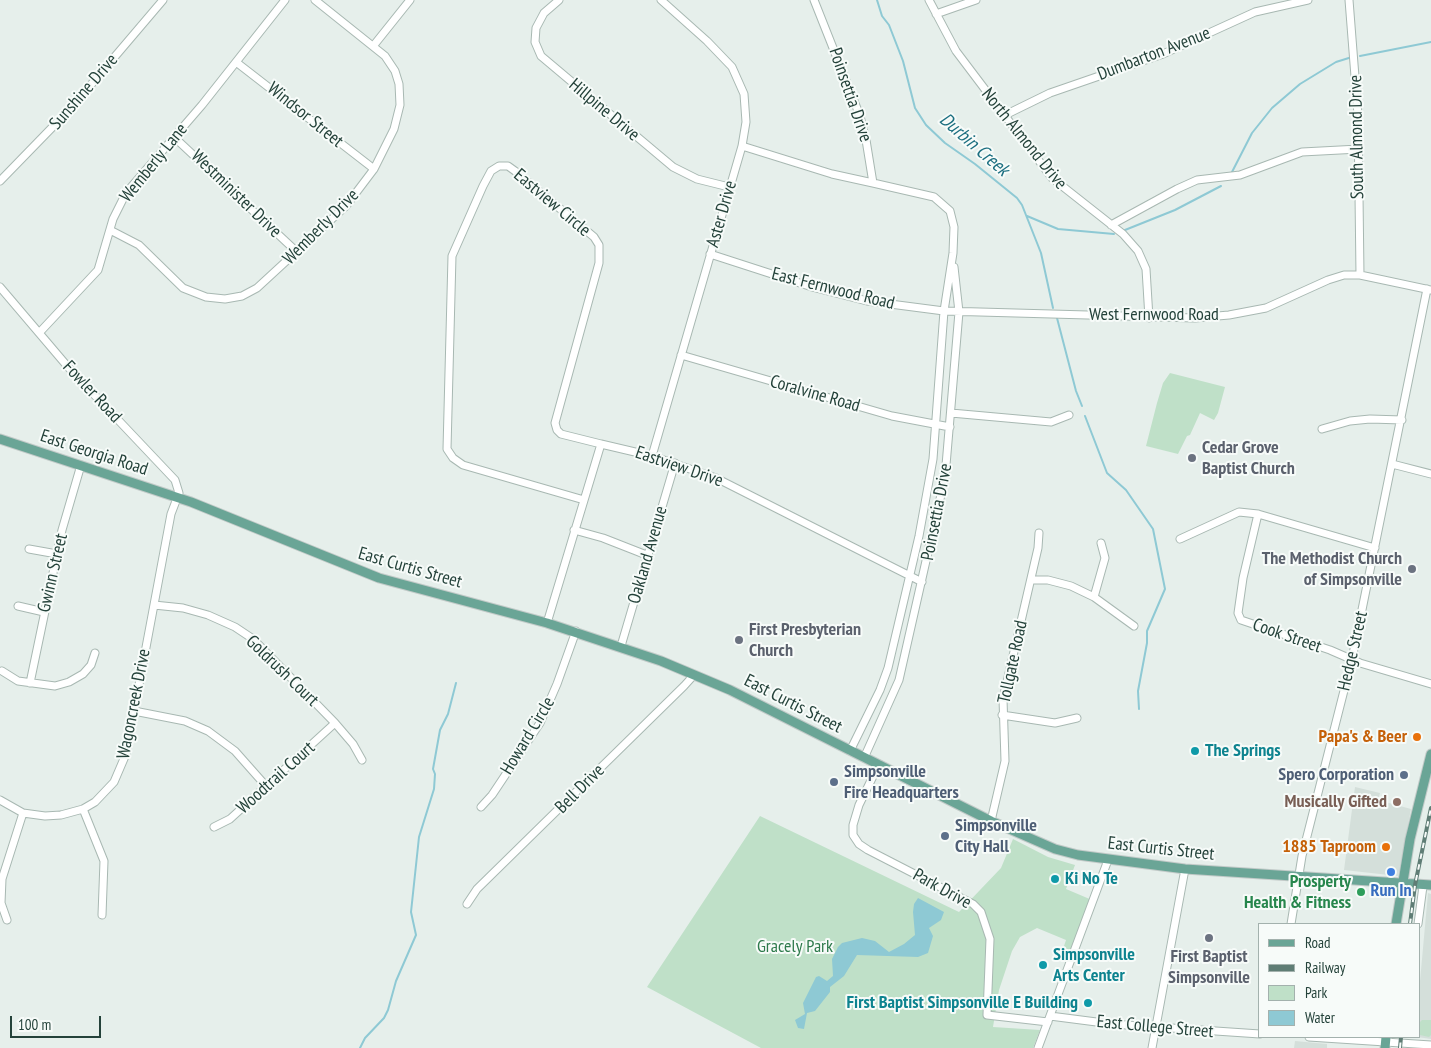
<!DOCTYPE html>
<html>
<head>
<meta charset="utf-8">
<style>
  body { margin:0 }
  #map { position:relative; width:1431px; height:1048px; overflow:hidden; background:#e6efeb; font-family:"PT Sans Narrow",sans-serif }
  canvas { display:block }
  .legend { position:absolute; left:1258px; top:923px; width:162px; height:115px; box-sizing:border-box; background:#f7fbf9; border:1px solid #a3b1ad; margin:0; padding:6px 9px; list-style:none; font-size:15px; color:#24423a }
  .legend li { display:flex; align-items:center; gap:10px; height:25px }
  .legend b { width:25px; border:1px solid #a3b1ad }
  .scale { position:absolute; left:10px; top:1016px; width:91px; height:22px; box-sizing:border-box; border:2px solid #24423a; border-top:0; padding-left:6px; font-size:15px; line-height:18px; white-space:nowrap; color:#24423a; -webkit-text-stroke:4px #f7fbf9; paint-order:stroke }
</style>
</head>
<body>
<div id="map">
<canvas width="1431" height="1048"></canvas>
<ul class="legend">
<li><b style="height:6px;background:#6aa596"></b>Road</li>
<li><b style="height:6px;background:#5f7d75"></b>Railway</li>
<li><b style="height:14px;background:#bfe0c8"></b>Park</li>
<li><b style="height:14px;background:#8ec9d4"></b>Water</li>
</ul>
<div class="scale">100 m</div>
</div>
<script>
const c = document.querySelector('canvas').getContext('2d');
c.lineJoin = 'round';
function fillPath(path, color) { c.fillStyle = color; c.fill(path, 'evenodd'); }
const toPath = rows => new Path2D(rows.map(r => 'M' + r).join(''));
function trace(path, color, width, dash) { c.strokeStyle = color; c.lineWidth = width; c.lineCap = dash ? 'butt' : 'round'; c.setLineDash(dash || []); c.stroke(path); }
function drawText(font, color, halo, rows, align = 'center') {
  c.font = font + ' "PT Sans Narrow",sans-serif'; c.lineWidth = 4; c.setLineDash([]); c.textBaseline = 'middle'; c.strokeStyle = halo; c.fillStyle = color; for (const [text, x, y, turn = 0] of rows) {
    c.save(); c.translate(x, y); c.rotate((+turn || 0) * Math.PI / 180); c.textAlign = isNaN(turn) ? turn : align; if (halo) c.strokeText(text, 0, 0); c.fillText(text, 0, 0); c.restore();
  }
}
const built = toPath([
  [1355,787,1380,793,1378,800,1411,809,1398,876,1344,870],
  [1428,893,1431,894,1431,1039,1417,1037,1420,1037,1420,981],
  [1295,1041,1327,1044,1327,1048,1294,1048]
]);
const green = toPath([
  [1170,373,1225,387,1218,413,1214,420,1200,413,1190,435,1187,436,1178,454,1146,446,1157,403,1163,383],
  [760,816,959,912,1001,868,1013,839,1048,857,1075,865,1066,889,1092,900,1066,959,1060,958,1066,940,1037,928,1020,937,1012,951,999,990,993,1027,1040,1030,1033,1048,761,1048,647,987],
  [1422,1020,1431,1020,1431,1035,1429,1037,1420,1035,1420,1022]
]);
const water = toPath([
  [918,898,944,912,941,920,929,928,933,936,928,953,918,957,857,955,844,976,830,987,830,992,815,1011,807,1013,804,1029,798,1028,795,1020,805,1014,803,1003,816,977,819,976,827,981,833,976,832,959,838,947,842,943,862,938,875,941,889,952,904,944,915,935,913,912,914,904]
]);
const stream = toPath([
  [877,0,882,16,889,25,903,61,915,108,926,125,945,143,975,164,1017,198,1022,205,1041,253,1053,308],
  [1360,56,1431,42],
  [1232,172,1252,133,1272,108,1300,84,1336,62,1352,57],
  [1027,216,1058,229,1114,234],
  [1125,230,1175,210,1221,186],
  [1057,318,1076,391,1082,406],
  [1085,416,1107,473,1126,490,1153,529,1165,589,1147,631,1147,643,1138,691,1139,709],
  [360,1048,365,1038,384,1018,388,1010,396,981,416,935,411,912,419,837,434,789,435,774,433,769,440,730,448,714,456,683]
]);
const minor = toPath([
  [559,0,544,13,536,28,535,42,541,56,673,167,697,179,729,187],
  [814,0,860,116,866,140,873,183,934,197,950,211,954,227,953,253,944,311,933,459,919,536,888,668,880,690,850,751],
  [929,0,956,51,1052,178,1123,234,1138,251,1146,269,1149,318],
  [1349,0,1358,115,1360,275],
  [936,14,976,0],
  [374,45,410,0],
  [236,62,374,169],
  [1003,116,1050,93,1163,54,1255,12,1308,0],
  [174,137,297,252],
  [742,146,832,174,873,183],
  [0,181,72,107,163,0],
  [1111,225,1177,189,1197,180,1240,175,1302,152,1359,149],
  [110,230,139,245,183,288,206,297,225,299,242,296,257,288,346,206,374,169,394,129,400,105,399,84,395,71,385,56,315,0],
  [710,254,812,287,867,301,944,311,1195,318,1229,315,1266,308,1328,280,1344,275,1360,275,1431,290],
  [0,287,68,367,175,480,179,493,171,514,126,754,114,782,95,802,83,809,61,815,45,816,23,813,0,800],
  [39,333,98,270,113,219,126,193,202,105,285,0],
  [681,355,892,416,950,427],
  [951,413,1051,422,1069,415],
  [1322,429,1350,421,1370,419,1402,420],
  [652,456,742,146,746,122,744,94,732,67,707,41,661,0],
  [1392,464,1431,474],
  [584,500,463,465,453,458,447,449,452,256,483,186,491,171,499,166,508,166,515,171,594,237,599,245,599,263,555,423,557,430,561,434,601,444],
  [1258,514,1243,578,1238,613,1241,620,1330,650,1360,663,1431,684],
  [574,530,603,538,649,556],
  [1180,539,1239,512,1258,514,1375,548],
  [29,549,57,554],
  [1031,580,1048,580,1071,586,1094,597,1134,626],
  [1094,597,1105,558,1101,543],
  [154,605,183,608,208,615,235,627,253,639,335,723,353,744,362,760],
  [18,606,44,612],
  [547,623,601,444,652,456,716,478,922,582],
  [621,646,675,463],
  [2,671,18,681,55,686,69,682,83,674,91,665,95,653],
  [30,683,62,530,81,465],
  [134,711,185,721,208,731,235,751,266,786],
  [1002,715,1055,723,1077,718],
  [864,758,899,680,945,477,959,312,954,267],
  [879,764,859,805,853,825,853,835,859,844,868,850,973,904,981,912,990,939,987,1015,1048,1022],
  [481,807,492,795,540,723,557,684,576,631],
  [83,809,104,861,102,915],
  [991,821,1005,761,1003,699,1038,548,1039,533],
  [214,827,230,819,335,723],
  [467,904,477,889,684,686,694,675],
  [7,920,1,903,2,879,23,813],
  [1291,924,1302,856,1352,659,1427,289],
  [1418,924,1423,886],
  [1050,1016,1112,1024,1260,1034],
  [1309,1037,1431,1045],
  [1038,1048,1108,860],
  [1152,1048,1185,869]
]);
const major = toPath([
  [0,439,191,502,379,578,547,623,661,661,730,690,991,821,1055,849,1078,855,1185,869,1431,885],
  [1396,924,1410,839,1431,754],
  [1385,1048,1386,1037]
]);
const rail = toPath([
  [1410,924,1415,885,1431,808],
  [1400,1048,1401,1037]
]);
const markers = [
  [1192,458,5,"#6b7280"],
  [1412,569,5,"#6b7280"],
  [739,640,5,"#6b7280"],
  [1417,737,5,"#e8710a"],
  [1195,751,5,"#0f9aa8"],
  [1404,775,5,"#5c6f8a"],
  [834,782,5,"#5c6f8a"],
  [1397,802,5,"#8d6e63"],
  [945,836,5,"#5c6f8a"],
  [1386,847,5,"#e8710a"],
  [1391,872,5,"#3f7fe0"],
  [1055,879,5,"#0f9aa8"],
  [1361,892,5,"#2e9e5b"],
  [1209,938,5,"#6b7280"],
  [1043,965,5,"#0f9aa8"],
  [1088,1003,5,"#0f9aa8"]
];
const streetNames = [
  ["Dumbarton Avenue",1154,54,-21],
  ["Sunshine Drive",84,92,-49],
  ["Poinsettia Drive",850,95,71],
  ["Hillpine Drive",604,110,40],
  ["Windsor Street",305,115,39],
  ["South Almond Drive",1357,137,-91],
  ["North Almond Drive",1024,139,51],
  ["Wemberly Lane",154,163,-51],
  ["Westminister Drive",236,194,44],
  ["Eastview Circle",552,203,40],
  ["Aster Drive",722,214,-74],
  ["Wemberly Drive",321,227,-45],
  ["East Fernwood Road",833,289,14],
  ["West Fernwood Road",1154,315],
  ["Fowler Road",92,392,47],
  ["Coralvine Road",815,394,16],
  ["East Georgia Road",94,453,18],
  ["Eastview Drive",679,467,19],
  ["Poinsettia Drive",937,512,-79],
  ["Oakland Avenue",648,555,-74],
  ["East Curtis Street",410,568,16],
  ["Gwinn Street",53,573,-77],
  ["Cook Street",1287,636,19],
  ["Hedge Street",1353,651,-77],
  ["Tollgate Road",1013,662,-78],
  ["Goldrush Court",282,671,44],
  ["Wagoncreek Drive",134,704,-79],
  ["East Curtis Street",793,704,27],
  ["Howard Circle",528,736,-59],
  ["Woodtrail Court",276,778,-42],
  ["Bell Drive",580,789,-45],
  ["East Curtis Street",1161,849,6],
  ["Park Drive",942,889,29],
  ["East College Street",1155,1027,5]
];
const worshipNames = [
  ["Cedar Grove",1202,448],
  ["Baptist Church",1202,469],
  ["The Methodist Church",1402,559,"right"],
  ["of Simpsonville",1402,580,"right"],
  ["First Presbyterian",749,630],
  ["Church",749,651],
  ["First Baptist",1209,957,"center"],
  ["Simpsonville",1209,978,"center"]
];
const foodNames = [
  ["Papa's & Beer",1407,737],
  ["1885 Taproom",1376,847]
];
const cultureNames = [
  ["The Springs",1205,751],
  ["Ki No Te",1065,879],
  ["Simpsonville",1053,955],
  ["Arts Center",1053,976],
  ["First Baptist Simpsonville E Building",1078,1003,"right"]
];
const serviceNames = [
  ["Simpsonville",844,772],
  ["Fire Headquarters",844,793],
  ["Spero Corporation",1394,775,"right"],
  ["Simpsonville",955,826],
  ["City Hall",955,847]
];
const educationNames = [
  ["Musically Gifted",1387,802]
];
const leisureNames = [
  ["Prosperty",1351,882],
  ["Health & Fitness",1351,903]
];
const shopNames = [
  ["Run In",1391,891]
];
const parkNames = [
  ["Gracely Park",795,947]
];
const waterNames = [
  ["Durbin Creek",974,145,41]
];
fillPath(built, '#d4dfda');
fillPath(green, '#bfe0c8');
fillPath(water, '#8ec9d4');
trace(stream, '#8ec9d4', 2);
trace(minor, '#a8b8b2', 9);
trace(major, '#c2cac8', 11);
trace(minor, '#fff', 7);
trace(major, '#6aa596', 9);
trace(rail, '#5f7d75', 4);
trace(rail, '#f7fbf9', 2, [5.5]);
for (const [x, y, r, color] of markers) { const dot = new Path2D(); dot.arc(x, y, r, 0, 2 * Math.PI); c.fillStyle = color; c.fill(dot); trace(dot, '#f7fbf9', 2); }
drawText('18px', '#24423a', '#f7fbf9', streetNames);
drawText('bold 18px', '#5b616d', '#f7fbf9', worshipNames, 'left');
drawText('bold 18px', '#c56008', '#f7fbf9', foodNames, 'right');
drawText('bold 18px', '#0d838f', '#f7fbf9', cultureNames, 'left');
drawText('bold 18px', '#4e5e75', '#f7fbf9', serviceNames, 'left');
drawText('bold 18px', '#785e54', '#f7fbf9', educationNames, 'right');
drawText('bold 18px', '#27864d', '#f7fbf9', leisureNames, 'right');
drawText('bold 18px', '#366cbe', '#f7fbf9', shopNames);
drawText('18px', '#2d7a4b', '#f7fbf9', parkNames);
drawText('italic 19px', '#1c6f80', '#f7fbf9', waterNames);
</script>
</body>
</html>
